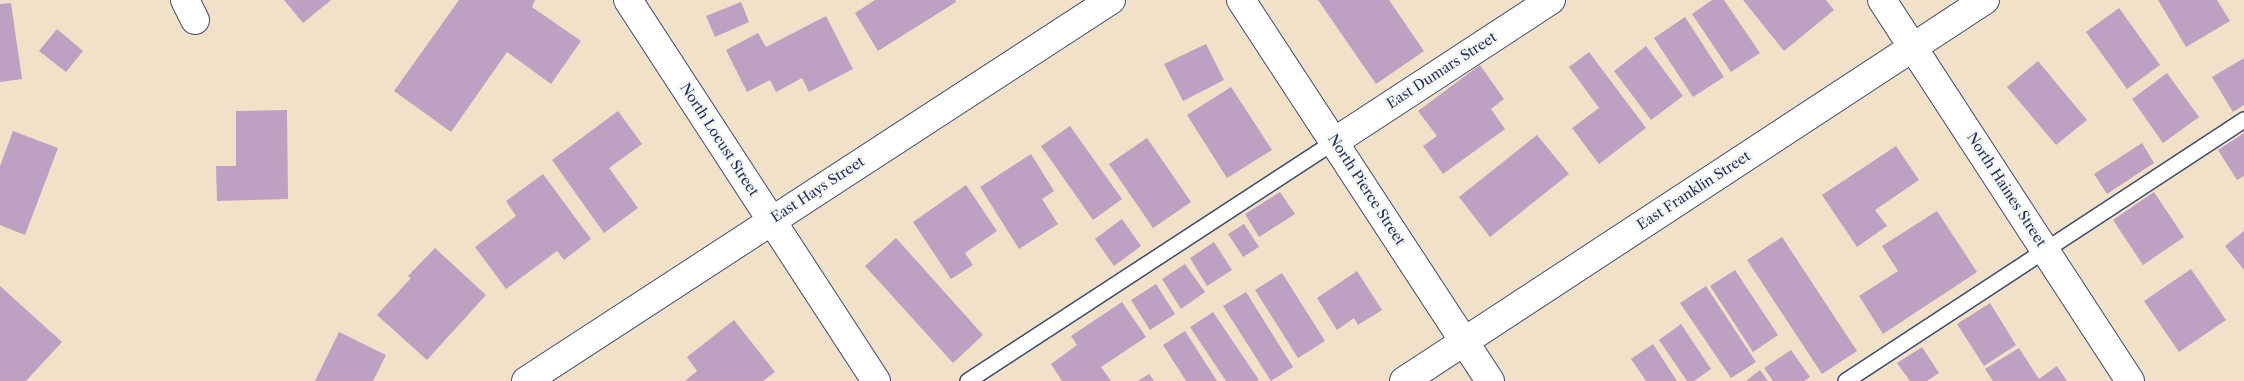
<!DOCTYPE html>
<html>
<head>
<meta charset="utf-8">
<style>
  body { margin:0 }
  canvas { display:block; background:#f2e1c9 }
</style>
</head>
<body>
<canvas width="2244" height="381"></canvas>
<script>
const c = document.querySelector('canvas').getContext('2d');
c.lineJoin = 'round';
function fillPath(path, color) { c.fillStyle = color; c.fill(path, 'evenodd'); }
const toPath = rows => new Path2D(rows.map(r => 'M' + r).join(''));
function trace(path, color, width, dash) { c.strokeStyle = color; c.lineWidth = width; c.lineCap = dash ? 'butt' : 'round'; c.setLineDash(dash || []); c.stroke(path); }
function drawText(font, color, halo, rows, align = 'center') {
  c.font = font + ' "Libre Caslon Text",serif'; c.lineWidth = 5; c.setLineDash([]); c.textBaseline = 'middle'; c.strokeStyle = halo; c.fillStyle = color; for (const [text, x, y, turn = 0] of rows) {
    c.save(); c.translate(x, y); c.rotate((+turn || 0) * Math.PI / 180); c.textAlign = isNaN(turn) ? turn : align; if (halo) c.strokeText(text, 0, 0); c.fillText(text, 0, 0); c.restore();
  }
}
const building = toPath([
  [284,0,331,0,303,23],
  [459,0,535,0,532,7,581,41,551,84,507,52,451,132,394,91],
  [875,0,955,0,956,2,878,51,855,13],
  [1318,0,1389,0,1424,51,1376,84],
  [1712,0,1724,0,1760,53,1731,72,1692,14],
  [1743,0,1826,0,1834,10,1784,51],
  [2158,0,2217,0,2230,21,2186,47],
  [741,2,749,22,715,37,706,16],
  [11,3,22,79,0,82,0,4],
  [2119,8,2160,65,2127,89,2086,32],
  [826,16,853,69,809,92,802,78,776,92,770,80,747,92,726,50,758,33,766,47],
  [1685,17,1724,77,1693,97,1654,38],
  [57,29,83,51,66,72,39,51],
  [1206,44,1224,80,1183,101,1164,64],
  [1646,46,1683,96,1651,120,1614,71],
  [1589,52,1646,128,1599,164,1572,128,1599,108,1569,67],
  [2244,58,2244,105,2233,112,2212,77],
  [2038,61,2087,120,2056,145,2007,87],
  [1480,65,1504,99,1491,109,1505,129,1443,174,1423,146,1437,136,1418,111],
  [2167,73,2199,117,2163,143,2132,99],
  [1231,87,1272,150,1227,178,1187,115],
  [287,110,288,199,217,201,216,166,236,166,236,111],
  [618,111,642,144,609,168,638,208,604,233,552,160],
  [1070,126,1122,199,1093,220,1041,146],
  [13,131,58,148,25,235,0,225,0,166],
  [2244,133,2244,176,2237,180,2218,150],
  [1537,135,1569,174,1490,237,1459,197],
  [1147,138,1191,202,1153,228,1109,164],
  [2142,143,2154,163,2107,194,2094,174],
  [1896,146,1919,180,1875,210,1887,226,1857,247,1822,195],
  [1031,154,1054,191,1042,199,1058,224,1019,249,980,187],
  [543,174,591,239,564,260,557,251,506,289,475,247,516,216,506,201],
  [966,185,997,231,965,253,973,265,951,279,913,222],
  [1280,192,1295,214,1259,237,1245,214],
  [2154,192,2184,237,2143,265,2113,220],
  [1937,211,1977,272,1883,334,1859,296,1898,271,1882,246],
  [1122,219,1141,246,1114,266,1095,239],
  [1244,224,1259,247,1243,257,1228,234],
  [2244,231,2244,270,2225,246],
  [1782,237,1857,351,1822,374,1747,260],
  [896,238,983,335,953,363,865,266],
  [1214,242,1232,270,1207,286,1190,258],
  [435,248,486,295,427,360,377,315,411,278,408,276],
  [1185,264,1205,292,1181,309,1162,279],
  [2191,269,2226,320,2179,352,2144,301],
  [1735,270,1778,335,1753,352,1710,286],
  [1357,271,1382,310,1358,325,1354,318,1337,330,1317,298],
  [1282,273,1325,341,1298,358,1255,290],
  [1156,284,1175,314,1150,330,1131,300],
  [0,286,62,342,26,381,0,381],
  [1706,286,1756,362,1731,378,1680,303],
  [1246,292,1293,367,1271,381,1223,306],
  [1122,302,1146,337,1101,367,1111,381,1062,381,1051,364,1077,345,1071,336],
  [1990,303,2016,345,1984,366,1957,324],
  [1213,312,1259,380,1257,381,1226,381,1190,327],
  [734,320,775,372,763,381,685,381,697,371,687,357],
  [1681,324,1711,369,1694,381,1687,381,1659,340],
  [1185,331,1217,381,1186,381,1163,345],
  [339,332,386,355,373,381,315,381],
  [1653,344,1677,381,1646,381,1631,359],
  [1922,347,1939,373,1927,381,1910,381,1897,363],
  [2019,348,2039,379,2057,366,2067,381,1993,381,1985,369],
  [1791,350,1810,377,1804,381,1773,381,1764,368],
  [1760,370,1768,381,1746,381],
  [1149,374,1154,381,1138,381]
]);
const service = toPath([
  [968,381,1334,142],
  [1846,381,2244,120]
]);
const minor = toPath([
  [185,0,195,20],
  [628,0,876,381],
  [1241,0,1490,381],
  [1882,0,2130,381],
  [1334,142,1551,0],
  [526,381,1111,0],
  [1404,381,1985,0]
]);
const streetNames = [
  ["East Dumars Street",1442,71,-33],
  ["North Locust Street",719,140,57],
  ["East Hays Street",818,190,-33],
  ["North Pierce Street",1366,190,57],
  ["North Haines Street",2006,190,57],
  ["East Franklin Street",1694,191,-33]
];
fillPath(building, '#bea0c3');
trace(service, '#3b4a6e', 18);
trace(minor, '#3b4a6e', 30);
trace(service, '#fff', 15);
trace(minor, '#fff', 28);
drawText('14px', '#1b2f5e', '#f6f6f2', streetNames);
</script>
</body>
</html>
